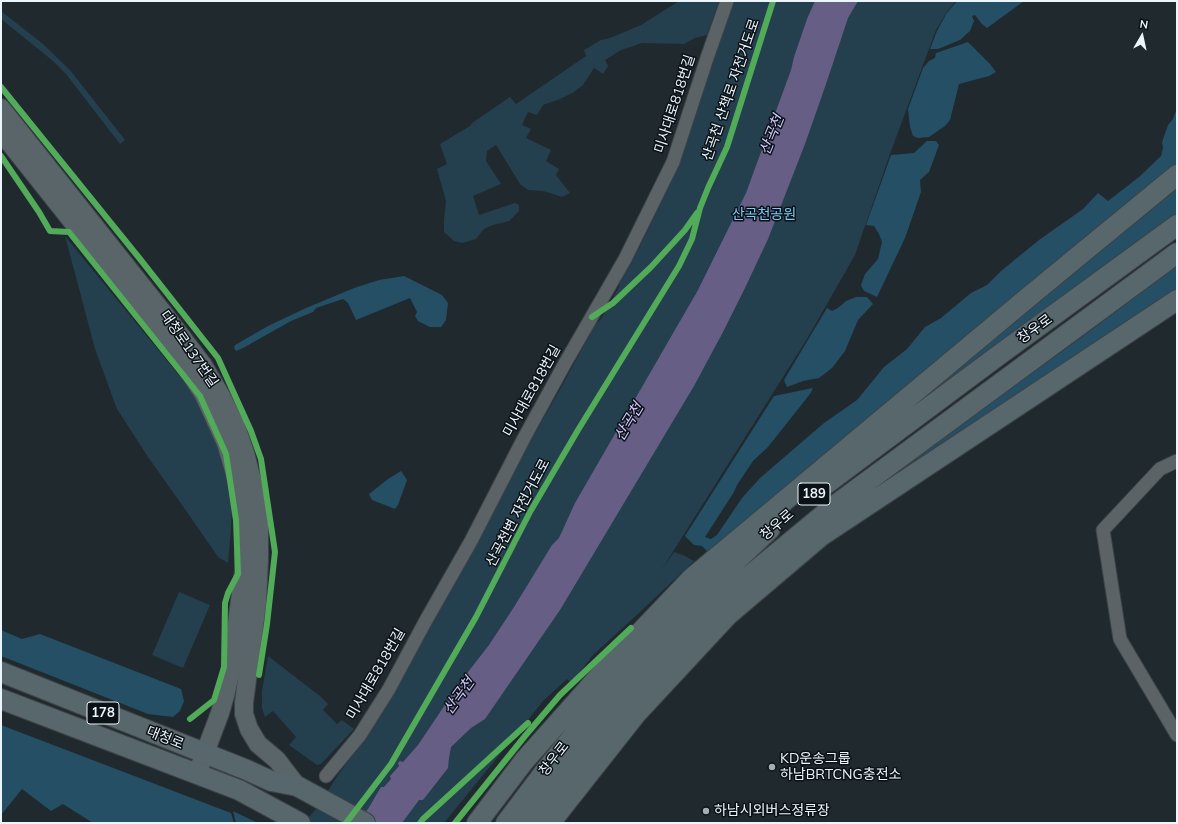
<!DOCTYPE html>
<html>
<head>
<meta charset="utf-8">
<style>
  body { margin:0 }
  #map { position:relative; width:1178px; height:824px; overflow:hidden; background:#20292e; font-family:Mulish,sans-serif }
  canvas { display:block }
  .frame { position:absolute; inset:0; border:2px solid #ebf5fc; pointer-events:none }
  .north { position:absolute; left:1122px; top:16px; width:40px; height:40px; -webkit-text-stroke:3px #0b1217; paint-order:stroke; rotate:9deg; font-size:11px; font-weight:700; line-height:16px; text-align:center; color:#ebf5fc }
  .north::after { content:''; display:block; margin:auto; width:14px; height:18px; background:#ebf5fc; clip-path:polygon(50% 0,100% 100%,50% 72%,0 100%) }
</style>
</head>
<body>
<div id="map">
<canvas width="1178" height="824"></canvas>
<div class="frame"></div>
<div class="north">N</div>
</div>
<script>
const c = document.querySelector('canvas').getContext('2d');
c.lineJoin = 'round';
function fillPath(path, color) { c.fillStyle = color; c.fill(path, 'evenodd'); }
const toPath = rows => new Path2D(rows.map(r => 'M' + r).join(''));
function trace(path, color, width, dash) { c.strokeStyle = color; c.lineWidth = width; c.lineCap = dash ? 'butt' : 'round'; c.setLineDash(dash || []); c.stroke(path); }
function drawText(font, color, halo, rows, align = 'center') {
  c.font = font + ' Mulish,"Noto Sans KR",sans-serif'; c.lineWidth = 3; c.setLineDash([]); c.textBaseline = 'middle'; c.strokeStyle = halo; c.fillStyle = color; for (const [text, x, y, turn = 0] of rows) {
    c.save(); c.translate(x, y); c.rotate((+turn || 0) * Math.PI / 180); c.textAlign = isNaN(turn) ? turn : align; if (halo) c.strokeText(text, 0, 0); c.fillText(text, 0, 0); c.restore();
  }
}
const green = toPath([
  [679,1,719,1,707,35,695,38,684,44,642,43,621,50,605,60,608,66,603,74,594,68,583,85,574,92,560,99,543,105,537,115,528,112,522,125,531,129,526,138,551,150,546,161,559,169,556,175,570,193,562,197,543,191,528,190,520,184,496,145,487,151,486,161,501,184,473,196,479,215,515,203,519,205,519,211,509,221,493,225,484,229,476,239,462,243,454,241,444,232,444,220,446,201,437,169,447,164,440,144,470,126,472,123,510,97,516,104,586,56,584,50,601,40,610,38,641,25],
  [733,1,956,1,946,13,936,30,890,154,855,255,807,339,662,569,674,552,683,555,694,561,639,613,593,655,571,683,567,679,544,700,444,823,303,823,317,808,338,775,363,740,472,543,558,393,595,325,601,319,619,287,620,282,640,246,674,175,695,117,715,51],
  [1,11,43,44,70,70,125,140,120,144,66,74,53,61,1,19],
  [65,236,204,406,233,486,231,529,228,563,218,557,189,515,148,457,117,409,95,349],
  [179,592,210,605,183,668,152,655],
  [268,656,320,696,328,704,323,710,337,724,342,720,354,729,321,764,317,765,289,745,296,737,273,711,265,717,262,708,262,691]
]);
const forest = toPath([
  [957,1,1024,1,987,28,981,23,975,15,972,16,974,21,970,31,960,40,938,49,930,49,937,31,946,14],
  [968,42,990,64,996,72,989,76,959,84,950,120,945,126,929,137,918,138,913,136,910,127,908,109,923,68,929,61,935,58,936,53],
  [1177,108,1177,165,709,553,702,546,694,545,685,536,774,396,813,388,810,394,768,447,753,461,737,485,734,492,705,537,711,539,717,535,742,498,760,478,824,423,857,400,884,367,907,349,925,327,941,318,971,293,987,285,1001,271,1039,240,1083,209,1098,193,1108,201,1139,177,1161,156,1163,148,1162,142,1168,125,1173,119],
  [927,141,936,141,939,145,929,172,920,180,921,192,905,238,877,297,864,291,861,285,865,274,878,259,882,242,879,234,874,226,866,225,891,155,914,153],
  [1177,184,1177,214,938,389,935,388],
  [1177,266,1177,293,895,476,894,473,1079,339],
  [404,276,442,295,448,303,446,320,441,327,430,327,418,321,415,316,417,312,410,298,356,320,348,303,343,299,316,308,313,312,291,321,243,348,236,351,234,348,235,345,268,326,306,308,354,288,379,280],
  [856,297,867,297,873,304,858,320,845,351,832,368,819,378,803,381,787,387,784,380,827,308,832,311,838,308,846,301],
  [401,471,407,480,398,505,395,509,372,500,369,494,388,479],
  [1,630,22,639,40,634,181,689,184,701,180,711,173,717,148,714,1,656],
  [1,725,231,813,234,823,93,823,63,804,51,811,22,789,1,815],
  [233,811,258,823,236,823]
]);
const water = toPath([
  [815,1,858,1,848,18,826,84,805,144,768,239,745,288,723,332,694,386,560,610,485,719,471,728,451,747,449,758,448,768,423,800,419,800,402,823,356,823,368,809,381,787,384,787,391,779,390,776,399,766,398,763,400,761,403,762,418,745,461,681,489,645,514,607,552,545,559,538,575,503,698,290,746,193,791,70,794,57,807,19]
]);
const minor = toPath([
  [1177,461,1160,469,1103,530,1120,639,1177,735],
  [326,776,360,735,389,689,425,622,471,541,524,438,564,365,625,259,673,162,707,58,727,1]
]);
const secondary = toPath([
  [1,108,165,315,203,365,221,396,236,426,245,453,254,488,259,524,259,560,257,603,244,703,244,714,249,729,258,744,277,760,297,786],
  [1,132,161,333,185,365,204,395,226,443,238,484,244,526,244,570,231,668,226,692,220,713,197,774]
]);
const primary = toPath([
  [818,490,999,355,1177,225],
  [1,672,247,770,271,781,297,786,365,823],
  [1,699,239,790,300,823],
  [477,823,524,761,612,662,692,578,1031,295,1177,175],
  [506,823,546,770,602,700,655,642,721,575,770,529],
  [528,823,559,780,591,739,644,678,668,653,742,582,834,506,1177,253],
  [550,823,636,714,728,615,821,536,1177,300]
]);
const cycleway = toPath([
  [1,87,140,259,218,358,251,431,261,459,275,552,267,624,259,675],
  [1,156,39,212,50,231,69,232,200,396,226,454,236,520,238,574,228,593,225,603,224,667,214,700,190,719],
  [592,317,613,303,651,267,685,230,697,213],
  [346,823,391,764,476,617,530,512,578,430,679,266,692,239,700,208,708,188,727,147,773,1],
  [420,823,423,819,528,723],
  [455,823,525,736,560,695,631,628]
]);
const markers = [
  [772,767,4,"#a4aeb4"],
  [706,811,4,"#a4aeb4"]
];
const shields = [
  [814,494,32],
  [103,713,32]
];
const shieldNames = [
  ["189",814,494],
  ["178",103,713]
];
const streetNames = [
  ["산곡천 산책로 자전거도로",731,90,-71],
  ["미사대로818번길",675,104,-72],
  ["창우로",1035,329,-36],
  ["대청로137번길",189,349,55],
  ["미사대로818번길",532,391,-61],
  ["산곡천변 자전거도로",518,513,-62],
  ["창우로",777,525,-41],
  ["미사대로818번길",376,674,-60],
  ["대청로",165,738,22],
  ["창우로",554,759,-52]
];
const parkNames = [
  ["산곡천공원",764,215]
];
const poiNames = [
  ["KD운송그룹",780,759],
  ["하남BRTCNG충전소",780,775],
  ["하남시외버스정류장",714,811]
];
const waterNames = [
  ["산곡천",772,135,-68],
  ["산곡천",629,422,-59],
  ["산곡천",459,696,-54]
];
fillPath(green, '#243f4e');
fillPath(forest, '#244f65');
fillPath(water, '#665e85');
trace(minor, '#3c4348', 15);
trace(secondary, '#3c4348', 20);
trace(primary, '#3c4348', 22);
trace(minor, '#5c6367', 13);
trace(secondary, '#5a656a', 18);
trace(primary, '#58676b', 20);
trace(cycleway, '#51ab58', 6);
for (const [x, y, r, color] of markers) { const dot = new Path2D(); dot.arc(x, y, r, 0, 2 * Math.PI); c.fillStyle = color; c.fill(dot); trace(dot, '#0b1217', 1.5); }
for (const [x, y, w] of shields) { const box = new Path2D(); box.roundRect(x - w / 2, y - 11, w, 22, 3); c.fillStyle = '#0b1217'; c.fill(box); trace(box, '#ebf5fc', 1); }
drawText('bold 13px', '#ebf5fc', null, shieldNames);
drawText('14px', '#ebf5fc', '#0b1217', streetNames);
drawText('14px', '#7dc9f4', '#0b1217', parkNames);
drawText('14px', '#ebf5fc', '#0b1217', poiNames, 'left');
drawText('italic 15px', '#d3c7ff', '#0b1217', waterNames);
</script>
</body>
</html>
